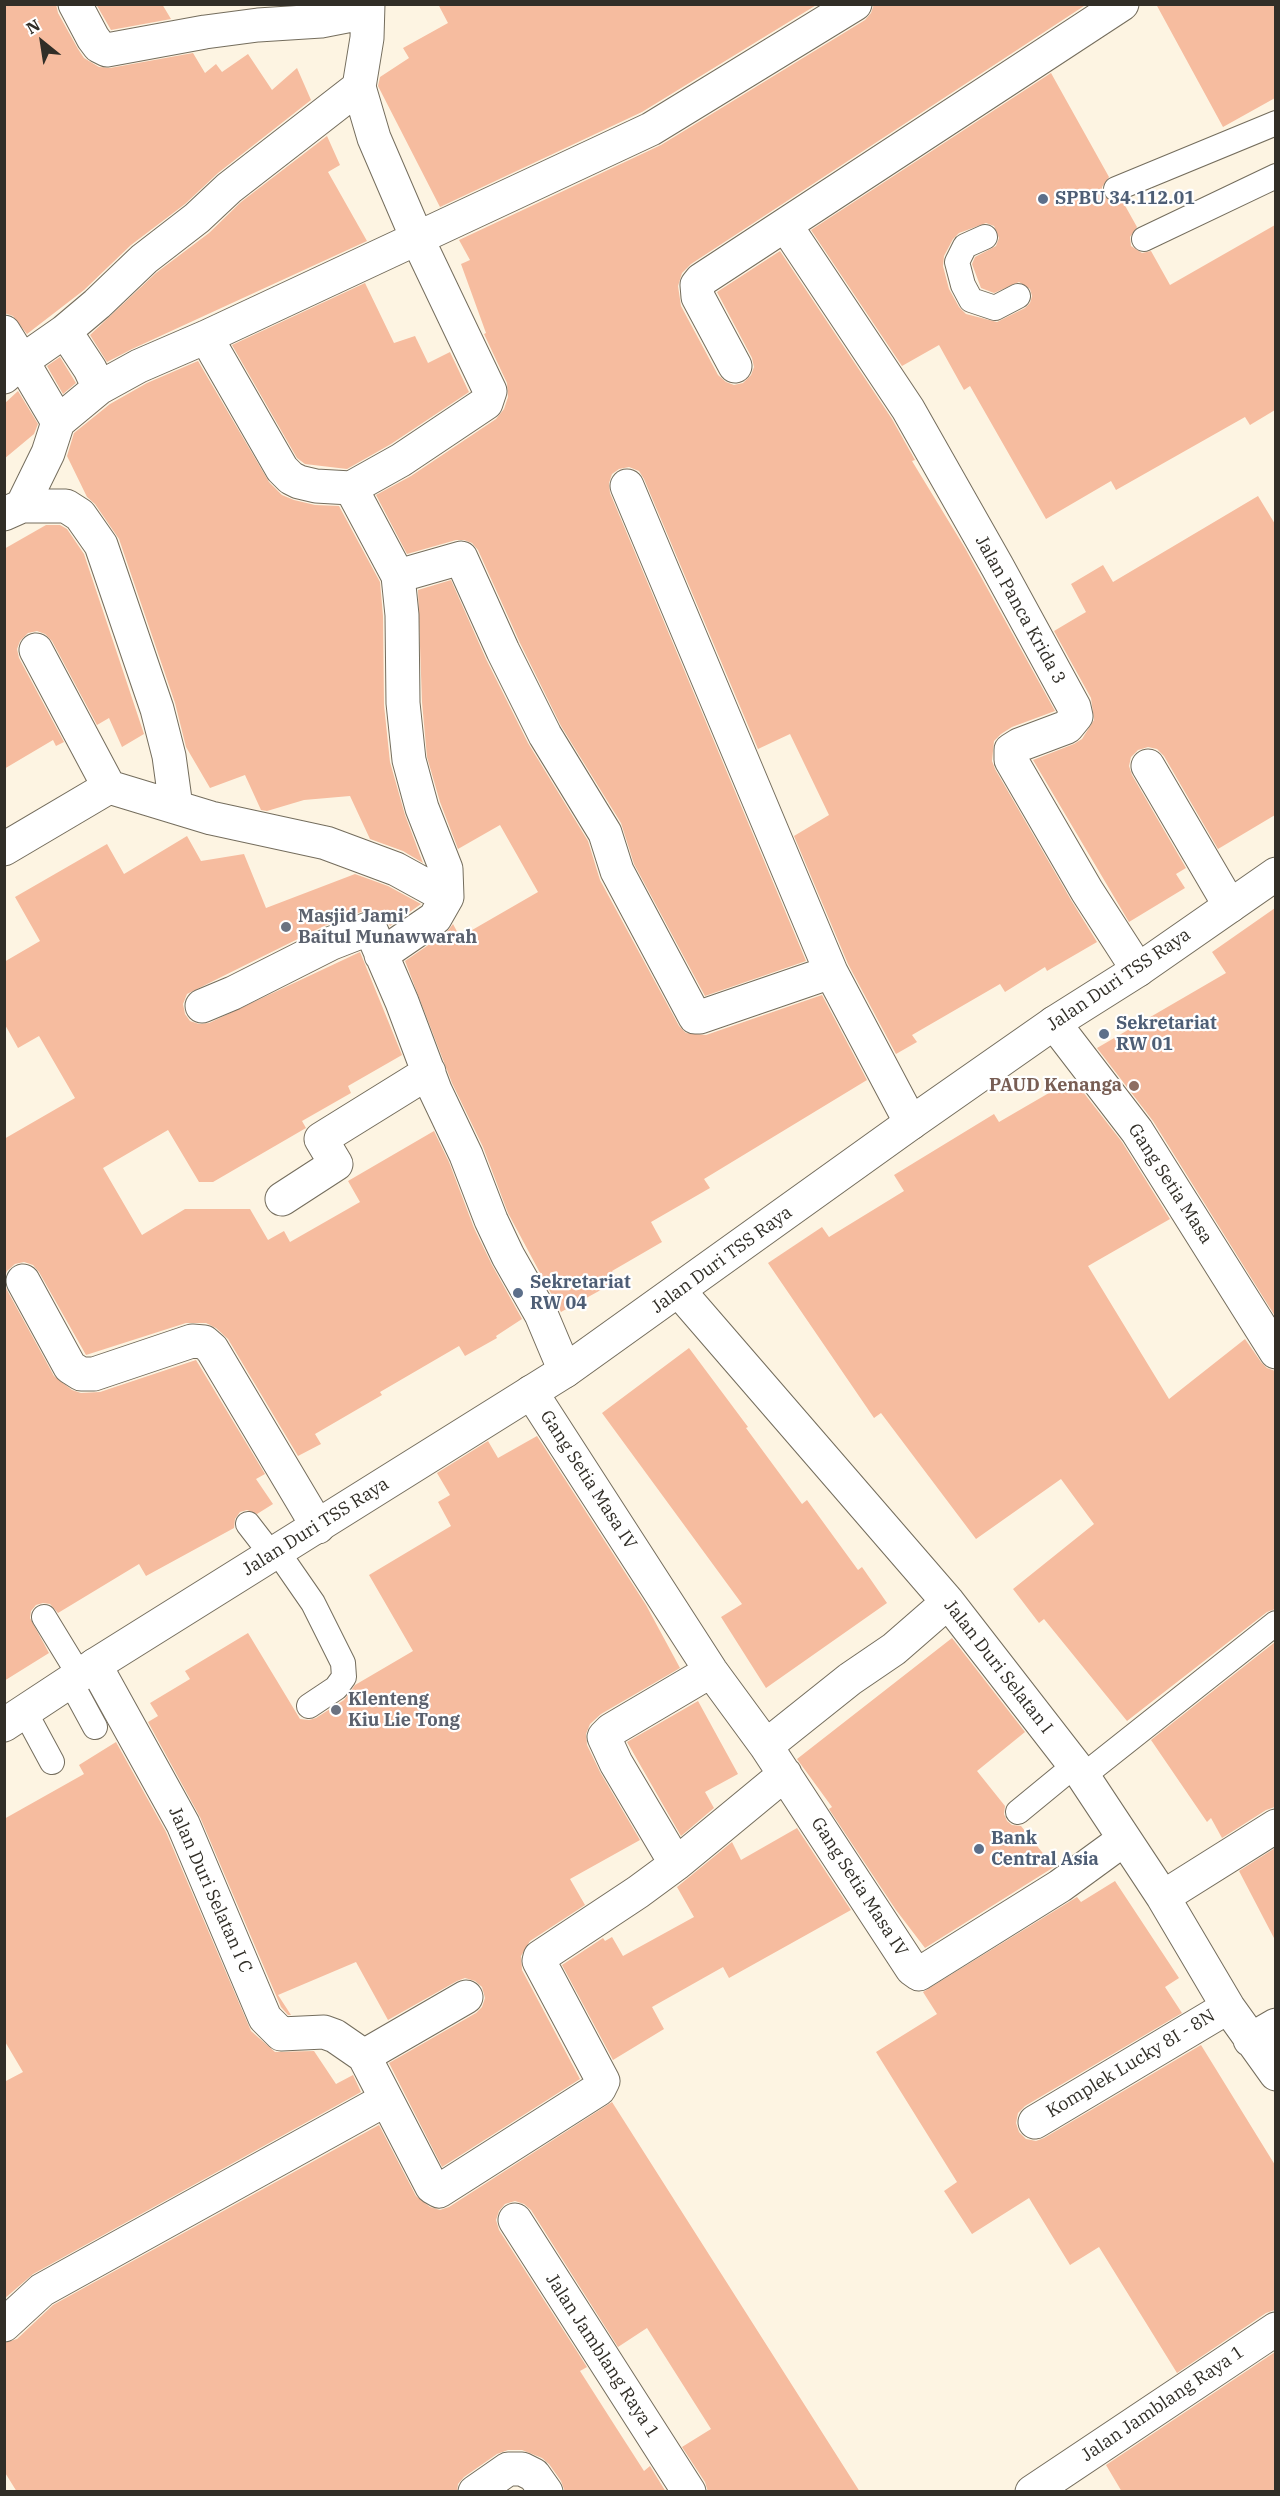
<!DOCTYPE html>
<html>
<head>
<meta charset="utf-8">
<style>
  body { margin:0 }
  #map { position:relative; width:1280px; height:2496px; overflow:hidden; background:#fdf4e2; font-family:"IBM Plex Serif",serif }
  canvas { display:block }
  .frame { position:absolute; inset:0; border:6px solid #312e27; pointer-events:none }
  .north { position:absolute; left:12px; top:12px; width:60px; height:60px; -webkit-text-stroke:4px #fff; paint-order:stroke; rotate:330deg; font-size:16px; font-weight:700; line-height:24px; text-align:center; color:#312e27 }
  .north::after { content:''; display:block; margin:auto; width:21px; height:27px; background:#312e27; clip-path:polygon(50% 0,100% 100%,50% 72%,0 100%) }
</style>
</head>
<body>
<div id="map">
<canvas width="1280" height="2496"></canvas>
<div class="frame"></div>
<div class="north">N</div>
</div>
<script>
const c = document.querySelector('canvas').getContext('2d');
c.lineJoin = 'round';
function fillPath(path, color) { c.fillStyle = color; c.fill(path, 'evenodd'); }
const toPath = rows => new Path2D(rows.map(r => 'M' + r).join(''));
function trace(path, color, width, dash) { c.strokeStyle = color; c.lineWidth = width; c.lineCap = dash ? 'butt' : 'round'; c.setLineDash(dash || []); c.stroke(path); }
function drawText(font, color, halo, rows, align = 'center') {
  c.font = font + ' "IBM Plex Serif",serif'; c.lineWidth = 4.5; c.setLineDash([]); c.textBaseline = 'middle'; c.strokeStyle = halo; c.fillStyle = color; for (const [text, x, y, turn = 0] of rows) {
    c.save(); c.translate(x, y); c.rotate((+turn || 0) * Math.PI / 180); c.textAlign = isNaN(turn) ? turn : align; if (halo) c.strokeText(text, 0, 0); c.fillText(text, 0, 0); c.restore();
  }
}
const building = toPath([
  [4,4,56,4,58,13,78,49,84,58,99,67,110,68,193,53,205,73,216,64,222,72,248,54,272,90,297,68,311,100,218,173,185,204,131,245,84,290,27,334,13,316,4,313],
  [96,4,162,4,171,19,111,30],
  [438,4,818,4,642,112,440,207,378,86,380,77,409,58,403,48,448,23],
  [874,4,1087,4,691,264,682,273,678,286,681,306,718,375,726,382,734,385,743,383,751,375,754,367,752,358,717,292,780,251,892,419,915,460,912,461,965,548,1055,711,1012,727,1001,734,994,741,992,761,995,769,1071,900,1097,942,1047,971,1045,967,1005,992,1000,984,912,1035,917,1042,896,1054,848,964,794,836,829,815,790,734,758,749,644,479,639,471,629,467,619,469,612,474,609,483,610,493,806,961,705,996,634,864,621,823,561,726,520,643,478,550,472,543,464,540,456,540,407,554,376,495,411,476,496,419,504,409,508,397,507,383,484,334,486,333,461,264,470,260,459,240,661,145,865,20,871,13],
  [1156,4,1275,4,1275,98,1223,127],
  [1051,73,1109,177,1102,187,1103,195,1114,203,1123,202,1137,227,1130,237,1131,246,1142,253,1151,251,1170,285,1275,225,1275,410,1250,425,1245,417,1116,490,1111,481,1046,519,970,386,964,390,939,345,902,366,811,230],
  [986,223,994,226,999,238,996,246,975,257,972,264,981,288,994,293,1019,282,1030,289,1032,296,1030,303,1025,308,997,322,966,314,959,307,949,289,943,266,944,256,953,239,959,233],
  [327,136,340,165,328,172,367,241,132,349,107,362,90,335,156,273,209,233,241,202],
  [365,283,394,343,415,336,428,363,450,352,469,392,391,444,347,469,305,464,297,458,232,345],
  [60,357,76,383,63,394,47,366],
  [198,361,269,482,282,495,294,500,315,505,339,506,380,582,383,616,384,705,390,762,405,815,423,863,403,851,370,839,350,796,304,800,267,811,261,810,245,775,210,788,186,747,175,703,119,539,95,504,87,497,67,456,74,433,110,404,147,383],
  [18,391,38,424,34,434,4,459,4,404],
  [1258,496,1275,524,1275,815,1218,849,1164,756,1157,749,1148,747,1138,750,1131,757,1129,766,1132,775,1186,868,1176,874,1185,888,1129,922,1033,760,1074,744,1082,739,1094,720,1091,698,1054,631,1086,612,1071,584,1103,565,1113,582],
  [46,525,60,525,67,529,84,554,144,734,122,747,109,718,97,725,52,641,45,634,37,631,28,633,20,641,17,649,19,658,64,742,56,746,53,740,4,769,4,549],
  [451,580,486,659,528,743,588,841,600,880,679,1026,686,1033,706,1035,822,995,867,1080,704,1179,710,1188,651,1222,662,1242,612,1271,617,1281,561,1312,508,1213,483,1147,452,1083,405,961,446,933,453,924,460,937,538,892,500,825,458,849,440,802,427,757,422,702,418,590],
  [187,836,201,861,244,854,266,908,355,874,388,886,421,904,390,926,384,917,377,912,361,912,324,926,187,994,183,1004,185,1014,190,1021,199,1024,209,1023,360,952,402,1055,348,1086,351,1093,302,1121,306,1128,213,1182,199,1182,168,1130,103,1168,142,1235,185,1209,250,1209,268,1240,284,1231,290,1242,360,1202,348,1181,434,1131,449,1162,474,1228,492,1265,522,1319,496,1336,497,1338,465,1356,459,1346,380,1392,382,1395,315,1434,321,1444,298,1456,228,1339,216,1328,206,1323,186,1323,86,1355,39,1272,33,1265,24,1262,15,1264,7,1271,4,1279,4,1139,75,1098,39,1036,18,1048,4,1023,4,962,40,941,15,897,107,844,124,874],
  [1275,908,1275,1316,1153,1121,1097,1048,1226,973,1212,952],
  [1073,1079,1122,1142,1170,1219,1088,1266,1169,1399,1245,1339,1261,1362,1267,1368,1275,1371,1275,1609,1267,1612,1127,1721,1044,1619,1039,1623,1013,1589,1094,1524,1061,1479,976,1539,881,1413,874,1418,768,1263,822,1227,829,1237,904,1191,894,1175,994,1114,999,1122],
  [4,1282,7,1290,54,1376,72,1390,81,1393,100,1392,196,1360,265,1474,256,1479,273,1504,257,1514,247,1510,240,1512,235,1519,234,1528,146,1576,139,1564,58,1613,50,1604,43,1603,36,1605,31,1611,30,1618,49,1653,4,1681],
  [689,1348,748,1427,746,1428,802,1504,807,1500,858,1570,862,1567,887,1603,766,1688,721,1617,742,1604,602,1413],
  [537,1436,646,1605,680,1668,601,1714,590,1724,586,1734,587,1745,600,1772,640,1840,570,1879,585,1905,530,1941,521,1956,522,1970,580,2079,442,2167,389,2063,476,2013,482,2007,485,1998,482,1987,475,1981,465,1978,457,1981,388,2020,356,1962,278,1995,291,2015,288,2015,281,2007,200,1817,148,1722,158,1716,150,1703,190,1679,185,1671,248,1633,300,1719,309,1720,316,1718,344,1700,355,1685,413,1651,369,1575,451,1526,438,1502,450,1495,437,1473,488,1441,498,1458],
  [952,1638,1025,1732,977,1771,1005,1806,1004,1814,1007,1821,1012,1825,1021,1826,1054,1867,925,1948,896,1910,829,1809,832,1807,797,1759],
  [1275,1642,1275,1807,1266,1810,1222,1838,1211,1818,1207,1822,1151,1740],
  [698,1701,738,1774,705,1792,714,1808,681,1836,627,1742],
  [116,1742,166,1832,251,2031,275,2052,314,2051,336,2084,353,2075,361,2092,33,2274,4,2299,4,2082,23,2072,4,2040,4,1819,84,1774,79,1765],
  [797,1828,851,1910,729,1978,723,1967,652,2007,664,2029,613,2060,562,1965,603,1938,605,1941,612,1937,623,1956,694,1917,677,1887,732,1842,741,1860],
  [1275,1848,1275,1940,1239,1871],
  [1115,1881,1179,1978,1165,1987,1182,2013,1025,2106,1018,2113,1016,2123,1019,2132,1026,2139,1036,2141,1044,2138,1201,2045,1275,2165,1275,2310,1266,2313,1177,2373,1099,2247,1070,2265,1029,2198,972,2234,944,2191,957,2182,876,2052,937,2014,923,1992,1077,1897,1081,1902],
  [612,2102,860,2492,708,2492,705,2482,682,2447,711,2429,647,2328,618,2347,531,2210,524,2204,515,2201,505,2204,499,2211,496,2220,499,2230,587,2367,580,2371,617,2429,644,2471,650,2466,666,2492,565,2492,561,2481,549,2464,542,2458,522,2450,508,2450,497,2454,464,2477,458,2484,457,2492,17,2492,4,2471,4,2343,17,2339,53,2305,379,2125,416,2196,430,2207,440,2210,449,2207],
  [1275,2352,1275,2492,1122,2492,1106,2465]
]);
const lane = toPath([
  [1116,189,1276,123],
  [985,237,965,246,957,262,963,285,971,300,995,308,1018,296],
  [1144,239,1276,176],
  [248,1524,272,1555],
  [277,1551,313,1603,343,1663,344,1677,336,1688,309,1706],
  [44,1617,80,1676],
  [70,1681,95,1727],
  [25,1712,52,1762],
  [1083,1776,1276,1623],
  [1018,1812,1074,1766]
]);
const street = toPath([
  [75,4,93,38,99,46,107,50,205,32,258,25,321,21,367,12],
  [786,226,908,409,997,566,1074,707,1076,716,1067,727,1019,745,1011,750,1011,760,1087,891,1138,970],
  [65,331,97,304,144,259,197,218,229,188,359,87,367,38,368,4],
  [4,332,22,361,65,331,90,369,99,388],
  [206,337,282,469,291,478,299,482,316,486,351,488,401,460,486,403,490,391,417,238,374,138,359,87],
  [735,366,698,297,697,285,701,280,1122,4],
  [4,377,22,361,58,422],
  [627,486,831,972,911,1123],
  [351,488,398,576,461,558,503,651,545,735,605,833,617,871,695,1017,700,1017,831,972],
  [22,506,66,506,80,515,101,545,157,709,169,756,176,807],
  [4,514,22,506,48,453,58,422,99,388,139,366,206,337,651,129,855,4],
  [36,650,109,787,211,818,326,843,396,869,447,897],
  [1148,766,1230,906],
  [4,849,109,787],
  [381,955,435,918,447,897,446,869,422,808,409,760,403,703,402,615,398,576],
  [202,1006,233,993,332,943,368,929,371,930,402,1002,435,1090,466,1155,491,1220,508,1256,541,1314,565,1371],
  [1054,1023,1137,1131,1276,1352],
  [282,1199,336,1164,321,1139,429,1072],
  [23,1281,70,1367,81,1374,94,1374,192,1341,204,1342,212,1349,318,1527],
  [679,1291,948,1602,1083,1776,1163,1897,1228,2007,1276,2074],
  [531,1392,711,1671,766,1746,912,1969,919,1974,1060,1886,1123,1840],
  [95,1665,183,1824,265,2018,281,2034,324,2032,335,2036,364,2056],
  [766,1746,850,1679,894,1649,948,1602],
  [676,1864,785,1774],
  [1163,1897,1276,1826],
  [466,1997,364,2056,432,2187,439,2191,599,2089,603,2081,539,1961,540,1957,638,1892,676,1864,616,1763,604,1737,611,1730,711,1671],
  [1250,2040,1276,2025],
  [1035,2122,1228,2007],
  [515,2220,689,2492],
  [4,2325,42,2290,385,2100],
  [475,2492,508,2469,522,2469,534,2475,546,2492],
  [1032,2492,1276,2329]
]);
const secondary = toPath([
  [4,1725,95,1665,565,1371,911,1123,1054,1023,1138,970,1276,874]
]);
const markers = [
  [1043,199,6,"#5c6f8a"],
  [286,927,6,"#6b7280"],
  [1104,1034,6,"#5c6f8a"],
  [1134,1086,6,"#8d6e63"],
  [518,1293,6,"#5c6f8a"],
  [336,1710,6,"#6b7280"],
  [979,1849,6,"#5c6f8a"]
];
const serviceNames = [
  ["SPBU 34.112.01",1055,199],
  ["Sekretariat",1116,1024],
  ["RW 01",1116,1045],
  ["Sekretariat",530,1283],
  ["RW 04",530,1304],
  ["Bank",991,1839],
  ["Central Asia",991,1860]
];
const streetNames = [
  ["Jalan Panca Krida 3",1020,610,61],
  ["Jalan Duri TSS Raya",1119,980,-34],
  ["Gang Setia Masa",1170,1184,57],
  ["Jalan Duri TSS Raya",722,1260,-36],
  ["Gang Setia Masa IV",588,1480,57],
  ["Jalan Duri TSS Raya",316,1527,-32],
  ["Jalan Duri Selatan I",998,1667,52],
  ["Gang Setia Masa IV",859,1887,57],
  ["Jalan Duri Selatan I C",210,1890,66],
  ["Komplek Lucky 8I - 8N",1131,2064,-31],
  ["Jalan Jamblang Raya 1",602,2356,57],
  ["Jalan Jamblang Raya 1",1163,2404,-34]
];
const worshipNames = [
  ["Masjid Jami'",298,917],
  ["Baitul Munawwarah",298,938],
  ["Klenteng",348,1700],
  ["Kiu Lie Tong",348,1721]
];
const educationNames = [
  ["PAUD Kenanga",1122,1086]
];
fillPath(building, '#f6bc9f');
trace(lane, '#746d5d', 26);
trace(street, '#746d5d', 35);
trace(secondary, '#746d5d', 35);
trace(lane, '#fff', 24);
trace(street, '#fff', 33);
trace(secondary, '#fff', 33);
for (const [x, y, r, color] of markers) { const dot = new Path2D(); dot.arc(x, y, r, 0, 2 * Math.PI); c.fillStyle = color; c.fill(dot); trace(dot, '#fff', 2); }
drawText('bold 18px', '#4e5e75', '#fff', serviceNames, 'left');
drawText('18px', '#312e27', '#fff', streetNames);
drawText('bold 18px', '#5b616d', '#fff', worshipNames, 'left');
drawText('bold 18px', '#785e54', '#fff', educationNames, 'right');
</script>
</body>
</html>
